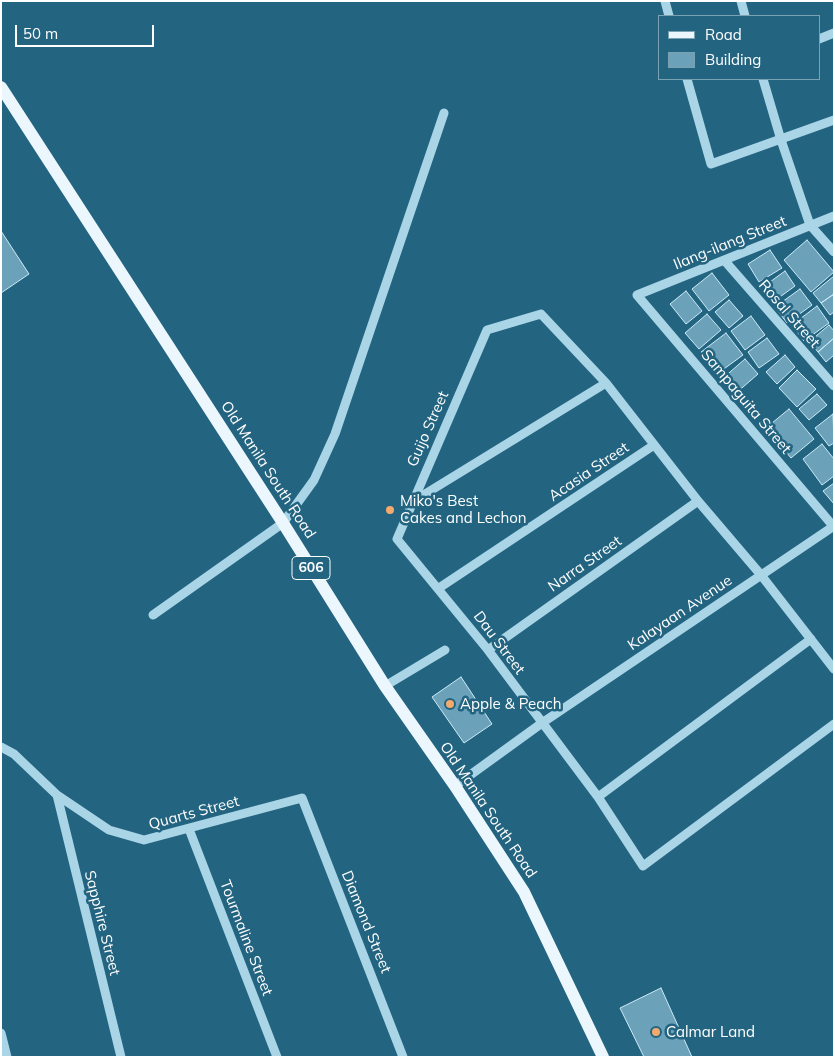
<!DOCTYPE html>
<html>
<head>
<meta charset="utf-8">
<style>
  body { margin:0 }
  #map { position:relative; width:835px; height:1058px; overflow:hidden; background:#236481; font-family:Mulish,sans-serif }
  canvas { display:block }
  .frame { position:absolute; inset:0; border:2px solid #fff; pointer-events:none }
  .legend { position:absolute; left:658px; top:15px; width:162px; height:65px; box-sizing:border-box; background:#236481; border:1px solid #7ba2b3; margin:0; padding:6px 9px; list-style:none; font-size:15px; color:#fff }
  .legend li { display:flex; align-items:center; gap:10px; height:25px }
  .legend b { width:25px; border:1px solid #7ba2b3 }
  .scale { position:absolute; left:15px; top:25px; width:139px; height:22px; box-sizing:border-box; border:2px solid #fff; border-top:0; padding-left:6px; font-size:15px; line-height:18px; white-space:nowrap; color:#fff; -webkit-text-stroke:4px #236481; paint-order:stroke }
</style>
</head>
<body>
<div id="map">
<canvas width="835" height="1058"></canvas>
<div class="frame"></div>
<ul class="legend">
<li><b style="height:6px;background:#ecf7fd"></b>Road</li>
<li><b style="height:14px;background:#6ba2ba"></b>Building</li>
</ul>
<div class="scale">50 m</div>
</div>
<script>
const c = document.querySelector('canvas').getContext('2d');
c.lineJoin = 'round';
function fillPath(path, color) { c.fillStyle = color; c.fill(path, 'evenodd'); }
const toPath = rows => new Path2D(rows.map(r => 'M' + r).join(''));
function trace(path, color, width, dash) { c.strokeStyle = color; c.lineWidth = width; c.lineCap = dash ? 'butt' : 'round'; c.setLineDash(dash || []); c.stroke(path); }
function drawText(font, color, halo, rows, align = 'center') {
  c.font = font + ' Mulish,sans-serif'; c.lineWidth = 5; c.setLineDash([]); c.textBaseline = 'middle'; c.strokeStyle = halo; c.fillStyle = color; for (const [text, x, y, turn = 0] of rows) {
    c.save(); c.translate(x, y); c.rotate((+turn || 0) * Math.PI / 180); c.textAlign = isNaN(turn) ? turn : align; if (halo) c.strokeText(text, 0, 0); c.fillText(text, 0, 0); c.restore();
  }
}
const building = toPath([
  [1,231,29,274,1,293,1,231],
  [807,240,834,272,811,292,784,260,807,240],
  [770,250,782,268,759,282,748,264,770,250],
  [785,271,795,286,773,302,763,287,785,271],
  [712,273,729,295,709,311,692,289,712,273],
  [834,276,834,294,821,303,813,293,834,276],
  [800,289,812,305,787,323,775,307,800,289],
  [686,291,702,311,686,324,670,304,686,291],
  [834,294,834,312,830,315,821,303,834,294],
  [729,300,743,316,729,328,715,312,729,300],
  [817,306,829,323,804,341,792,325,817,306],
  [707,314,721,330,699,349,685,333,707,314],
  [751,316,765,335,745,350,731,331,751,316],
  [829,325,834,331,834,338,818,352,809,342,829,325],
  [726,333,743,355,717,374,701,352,726,333],
  [767,338,779,354,759,368,748,352,767,338],
  [834,338,834,355,826,362,818,352,834,338],
  [785,355,795,367,777,384,766,372,785,355],
  [745,359,758,374,735,394,722,379,745,359],
  [797,370,816,389,797,407,779,388,797,370],
  [817,394,827,405,809,420,799,409,817,394],
  [789,409,814,439,791,458,766,428,789,409],
  [833,414,834,443,829,446,815,428,833,414],
  [822,444,834,459,834,476,822,485,803,459,822,444],
  [834,483,834,504,823,491,834,483],
  [461,677,492,724,464,743,432,697,461,677],
  [661,988,692,1057,644,1057,620,1008,661,988]
]);
const minor = toPath([
  [665,1,669,16],
  [741,1,745,16],
  [819,39,834,33],
  [687,79,711,164,834,120],
  [763,79,781,140,810,225,834,252],
  [834,216,637,295,834,527],
  [724,260,834,386],
  [412,502,606,383],
  [439,588,654,445],
  [153,615,283,523,314,480,335,434,444,113],
  [488,650,698,501],
  [834,669,761,575,698,501,606,383,541,314,487,330,397,539,488,650,598,797,643,866,834,724],
  [385,686,445,650],
  [1,747,14,754,57,795,109,830,144,840,302,798,403,1057],
  [455,786,542,723,834,526],
  [57,795,121,1057],
  [598,797,811,639],
  [189,829,277,1057],
  [1,1033,7,1057]
]);
const major = toPath([
  [1,87,283,523,385,686,455,786,524,892,603,1057]
]);
const markers = [
  [390,510,5,"#f3aa6c"],
  [450,704,5,"#f3aa6c"],
  [656,1032,5,"#f3aa6c"]
];
const shields = [
  [311,568,38]
];
const shieldNames = [
  ["606",311,568]
];
const streetNames = [
  ["Ilang-ilang Street",730,243,-22],
  ["Rosal Street",789,314,49],
  ["Sampaguita Street",746,402,50],
  ["Guijo Street",428,429,-66],
  ["Old Manila South Road",268,470,57],
  ["Acasia Street",589,472,-34],
  ["Narra Street",585,564,-35],
  ["Kalayaan Avenue",680,613,-34],
  ["Dau Street",499,643,53],
  ["Old Manila South Road",488,810,56],
  ["Quarts Street",194,813,-15],
  ["Diamond Street",366,922,68],
  ["Sapphire Street",102,923,76],
  ["Tourmaline Street",246,938,69]
];
const poiNames = [
  ["Miko's Best",400,501],
  ["Cakes and Lechon",400,518],
  ["Apple & Peach",460,704],
  ["Calmar Land",666,1032]
];
fillPath(building, '#6ba2ba');
trace(building, '#cdeaf6', 1);
trace(minor, '#aad5e7', 9);
trace(major, '#ecf7fd', 12);
for (const [x, y, r, color] of markers) { const dot = new Path2D(); dot.arc(x, y, r, 0, 2 * Math.PI); c.fillStyle = color; c.fill(dot); trace(dot, '#236481', 2); }
for (const [x, y, w] of shields) { const box = new Path2D(); box.roundRect(x - w / 2, y - 11.5, w, 23, 4); c.fillStyle = '#236481'; c.fill(box); trace(box, '#fff', 1); }
drawText('bold 14px', '#fff', null, shieldNames);
drawText('15px', '#fff', '#236481', streetNames);
drawText('15px', '#fff', '#236481', poiNames, 'left');
</script>
</body>
</html>
